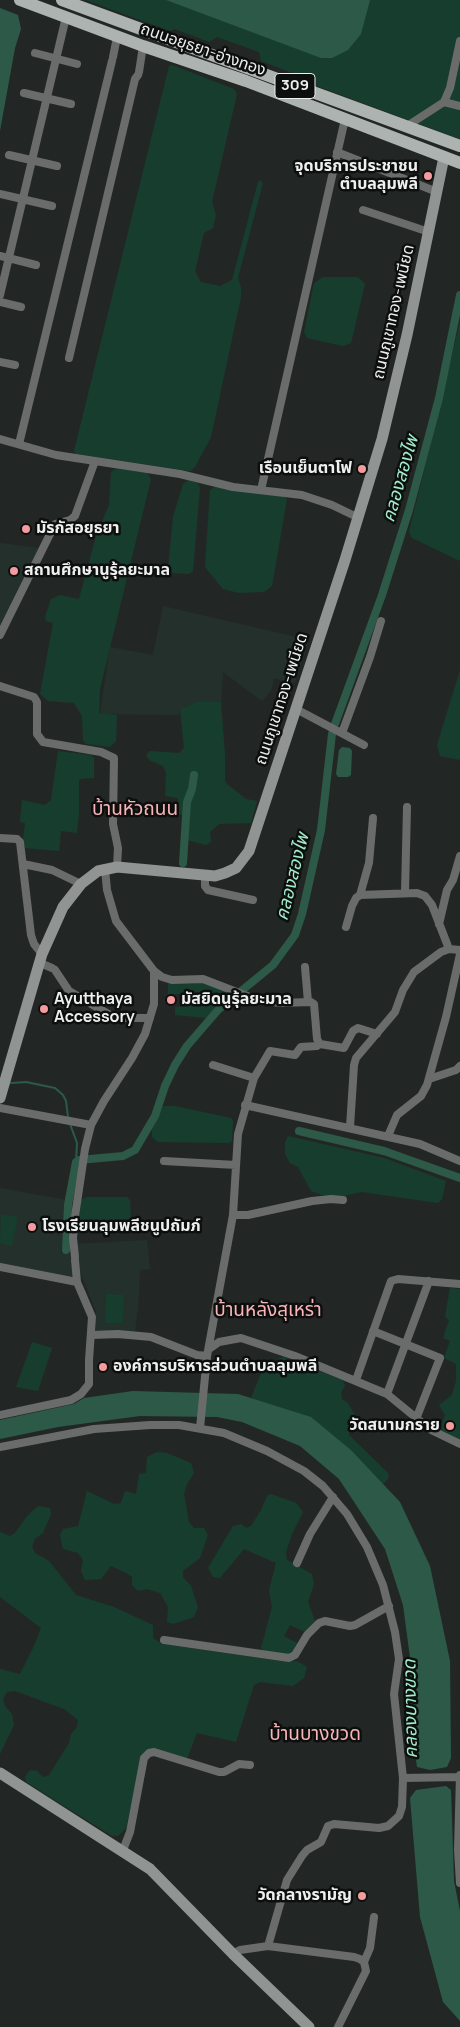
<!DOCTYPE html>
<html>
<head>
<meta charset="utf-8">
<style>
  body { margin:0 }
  canvas { display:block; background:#222725 }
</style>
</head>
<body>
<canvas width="460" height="2027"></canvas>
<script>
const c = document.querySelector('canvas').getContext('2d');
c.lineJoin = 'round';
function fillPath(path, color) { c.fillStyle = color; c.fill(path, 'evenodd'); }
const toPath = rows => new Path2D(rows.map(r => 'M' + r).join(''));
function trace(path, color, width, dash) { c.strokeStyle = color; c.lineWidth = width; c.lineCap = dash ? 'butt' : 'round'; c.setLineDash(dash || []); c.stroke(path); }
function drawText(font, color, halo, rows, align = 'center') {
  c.font = font + ' Manrope,"Noto Sans Thai",sans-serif'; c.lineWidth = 5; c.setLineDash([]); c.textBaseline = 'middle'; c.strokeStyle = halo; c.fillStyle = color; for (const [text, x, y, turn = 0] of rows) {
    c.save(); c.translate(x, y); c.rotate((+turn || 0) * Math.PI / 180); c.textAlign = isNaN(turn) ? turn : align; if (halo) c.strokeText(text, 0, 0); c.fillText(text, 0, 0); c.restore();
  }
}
const built = toPath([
  [0,543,39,548,0,630],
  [163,606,309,640,295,683,274,678,271,691,262,701,223,672,221,702,196,702,180,709,179,715,100,714,110,647,153,655],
  [0,1188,66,1200,61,1253,72,1255,75,1275,65,1278,0,1264],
  [147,1240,150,1269,140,1270,139,1296,135,1332,99,1332,96,1330,96,1311,81,1274,76,1244]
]);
const green = toPath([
  [86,0,460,0,460,139,298,79,295,74,261,61,259,52,217,37,209,42,175,29,170,31],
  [172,65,234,89,237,94,212,202,216,215,213,228,204,233,195,271,201,282,220,286,232,280,258,182,260,180,263,183,238,278,241,287,241,297,211,437,195,467,190,471,76,454,74,451,169,66],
  [323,277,358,277,365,284,351,343,343,346,307,338,304,332,314,283],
  [460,322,460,561,412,538,409,532],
  [117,468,147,473,151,479,100,689,99,713,117,715,116,741,110,747,86,744,83,740,82,716,74,703,48,701,40,694,53,623,46,621,45,617,51,599,60,595,79,599,96,536,109,505,111,472],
  [188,480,198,483,200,488,193,571,189,574,171,573,168,568,173,517,183,484],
  [216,486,285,496,287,499,272,586,264,592,239,593,223,589,205,567,210,490],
  [460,670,460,760,440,756,437,745],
  [196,702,221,702,225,755,225,781,227,784,246,799,257,801,251,823,219,824,210,832,211,842,206,845,187,840,188,815,177,814,178,798,165,796,166,773,163,766,149,760,146,755,150,751,179,753,184,748,180,709],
  [58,751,91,755,94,758,94,778,81,779,79,780,79,813,77,833,61,831,59,851,25,848,23,839,25,823,20,822,22,800,45,805,51,800],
  [195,980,229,991,207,1018,175,1015,175,1007,186,1006,186,994,168,994,168,982],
  [163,1106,175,1106,231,1118,233,1121,232,1141,229,1143,158,1142,152,1137,152,1130],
  [288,1136,384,1158,446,1181,442,1199,438,1203,362,1192,342,1196,322,1195,311,1191,298,1167,290,1163,285,1154,285,1143],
  [87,1197,127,1197,130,1200,131,1221,116,1222,113,1227,102,1231,83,1232,78,1228,81,1200],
  [1,1214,18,1217,12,1246,0,1243],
  [450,1288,460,1289,460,1440,443,1434,440,1427,445,1415,439,1405,452,1395,456,1381,456,1364,444,1358,450,1341,443,1338,449,1320,445,1317],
  [106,1294,124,1295,123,1323,105,1323],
  [32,1342,52,1348,38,1391,16,1387],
  [284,1357,342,1380,345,1385,341,1393,342,1399,348,1403,355,1415,355,1421,349,1427,349,1435,388,1473,389,1478,383,1484,352,1451,251,1398,262,1371,273,1364,279,1358],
  [157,1452,167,1453,191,1463,194,1473,187,1484,184,1494,189,1522,194,1528,204,1528,208,1535,200,1558,183,1571,183,1577,191,1586,198,1607,194,1617,173,1624,167,1622,168,1607,160,1593,147,1589,138,1591,132,1585,132,1577,124,1572,111,1566,101,1579,85,1580,81,1571,83,1560,78,1553,63,1549,60,1535,63,1529,78,1526,87,1491,114,1504,121,1503,125,1491,136,1494,139,1474,146,1473,147,1457],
  [271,1494,296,1503,303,1512,292,1534,286,1552,287,1560,312,1574,314,1584,308,1602,315,1621,305,1632,290,1625,284,1636,297,1643,293,1653,287,1656,262,1651,261,1648,272,1607,269,1590,276,1563,244,1549,220,1578,213,1577,208,1568,233,1526,241,1524,246,1528,251,1526,261,1510,267,1496],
  [38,1506,50,1508,51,1514,43,1533,35,1539,32,1547,35,1553,49,1561,76,1595,114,1607,153,1625,153,1638,162,1644,287,1662,297,1661,307,1667,304,1678,293,1686,260,1682,254,1685,236,1742,197,1733,187,1759,153,1749,145,1751,142,1756,126,1828,118,1836,112,1836,26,1782,25,1777,30,1770,37,1771,43,1777,49,1775,69,1743,71,1734,77,1727,78,1720,64,1709,15,1691,7,1692,3,1699,5,1706,12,1714,14,1725,0,1754,0,1669,20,1674,34,1646,41,1628,0,1597,0,1532,10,1536,15,1533,27,1516]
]);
const water = toPath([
  [166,0,370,0,361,34,348,50,332,58,321,58],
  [0,8,18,15,21,29,15,48,0,131],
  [342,747,350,748,352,751,351,775,348,777,338,777,336,774,339,750],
  [133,1391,238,1394,311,1417,352,1451,400,1502,430,1566,450,1661,451,1758,447,1767,430,1770,417,1767,410,1721,411,1665,403,1605,385,1549,339,1479,300,1446,242,1422,217,1417,140,1416,58,1427,0,1439,0,1420,74,1404,84,1398],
  [446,1786,451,1790,454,1881,460,1911,460,2021,443,2002,420,1917,410,1798,416,1790]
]);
const stream = toPath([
  [11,1083,26,1082,55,1088,63,1095,66,1101,68,1117],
  [70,1124,77,1143,76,1162]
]);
const canal = toPath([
  [335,724,382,595,409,510,439,398,460,295],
  [183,863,187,802,192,789,194,775],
  [299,1131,384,1151,460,1178],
  [66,1250,68,1205,76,1162,79,1160,123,1156,135,1150,155,1116,165,1086,175,1065,187,1046,218,1010,273,965,295,935,302,914,321,830,332,734]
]);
const street = toPath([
  [35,53,77,64],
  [113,57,117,37],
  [139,72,143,46],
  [24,93,71,104],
  [444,102,460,106],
  [407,126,444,102,450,88,460,41],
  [337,152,437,192],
  [9,155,57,166],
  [0,194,52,206],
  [363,210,429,232],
  [0,256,36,265],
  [0,295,66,17],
  [0,302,21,307],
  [69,358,135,79,138,75],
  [0,362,15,365],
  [0,439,56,455,180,474,233,487,302,495,332,505,359,518],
  [19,444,112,61],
  [261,490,345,119],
  [0,635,55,524,70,520,75,516,95,461],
  [0,686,34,697,37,702,37,734,43,742,101,752,114,758,113,824,118,848,117,867],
  [296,709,364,745],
  [342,733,370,657,381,621],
  [0,838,17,839,20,842,31,935,34,944,42,954],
  [23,864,52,870,81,884],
  [105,869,107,890,116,921,154,971,162,977,172,980,203,979,255,999,280,1003,311,1002,314,1004,317,1039,320,1044,344,1048,353,1031,358,1028,377,1034],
  [205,876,205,886,208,890,253,900],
  [405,892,407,807],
  [360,895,369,863,373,818],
  [439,924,447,890,453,880,460,856],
  [346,927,352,906,356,898,360,895,417,893,425,896,432,905,449,949],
  [40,963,52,968],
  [305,967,308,1002],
  [55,970,69,991,110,1015,120,1018,150,1018],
  [254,1078,270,1051,295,1055,301,1047,317,1046,320,1044],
  [429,1079,456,1070,460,1066],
  [245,1105,420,1144,460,1161],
  [0,1108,91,1125],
  [350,1127,354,1065,356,1058,395,1012,403,990,414,972,441,952,449,949,460,950],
  [388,1136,397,1115,421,1096,427,1085,446,1017,460,954],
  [164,1161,236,1165],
  [233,1215,248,1215,312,1201,331,1199,343,1200],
  [75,1257,73,1238,74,1223,85,1149,91,1125,104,1101,132,1058,145,1034,154,1004,154,971],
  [0,1267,77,1282],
  [373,1331,440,1358,416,1419],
  [92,1335,118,1334,151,1337,197,1355,207,1356,200,1428],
  [209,1349,219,1342,241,1338,295,1356,387,1394,431,1430,460,1444],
  [207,1356,233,1215,238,1134,254,1078,213,1065],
  [356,1380,391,1281,398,1279,460,1284],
  [387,1394,429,1281],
  [0,1415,71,1400,81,1394,89,1384,89,1360,92,1317,77,1282,75,1260],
  [0,1447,94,1429,150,1425,179,1425,224,1433,267,1451,304,1471,323,1486,347,1514,367,1547,383,1585,395,1632,399,1659,394,1694,403,1778,402,1807,399,1816,388,1826,379,1828,334,1824,328,1826,321,1842,307,1850,302,1856,287,1880,268,1946,240,1950,233,1954],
  [297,1563,310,1534,333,1497],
  [164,1640,289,1658,295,1655,307,1635,319,1623,325,1621,350,1626,355,1625,389,1606],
  [460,1775,458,1850,460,1883],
  [403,1778,460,1777],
  [123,1850,130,1832,144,1758,149,1753,154,1752,219,1772,224,1772,239,1764,250,1765],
  [268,1946,354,1957,360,1959,364,1962,366,1971,338,2027],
  [364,1962,370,1948,374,1917]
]);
const secondary = toPath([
  [0,1098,42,954,63,907,81,884,98,871,117,867,215,876,225,873,236,868,249,851,345,560,382,439,407,335,444,157],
  [0,1773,150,1869,233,1954,309,2027]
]);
const primary = toPath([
  [20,0,143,46,246,81,460,163],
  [62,0,460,146]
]);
const markers = [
  [428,176,5,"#f49b9f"],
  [362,469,5,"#f49b9f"],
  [26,529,5,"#f49b9f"],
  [14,571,5,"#f49b9f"],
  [171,1000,5,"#f49b9f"],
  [44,1009,5,"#f49b9f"],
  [32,1227,5,"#f49b9f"],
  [103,1367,5,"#f49b9f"],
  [450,1426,5,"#f49b9f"],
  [362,1896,5,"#f49b9f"]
];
const shields = [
  [295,86,40]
];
const shieldNames = [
  ["309",295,86]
];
const streetNames = [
  ["ถนนอยุธยา-อ่างทอง",203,50,19],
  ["ถนนภูเขาทอง-เพนียด",394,312,-77],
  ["ถนนภูเขาทอง-เพนียด",282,699,-72]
];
const poiNames = [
  ["จุดบริการประชาชน",418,167,"right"],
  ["ตำบลลุมพลี",418,185,"right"],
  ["เรือนเย็นตาโฟ",352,469,"right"],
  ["มัรกัสอยุธยา",36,529],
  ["สถานศึกษานูรุ้ลยะมาล",24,571],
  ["Ayutthaya",54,1000],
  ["Accessory",54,1018],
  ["มัสยิดนูรุ้ลยะมาล",181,1000],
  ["โรงเรียนลุมพลีชนูปถัมภ์",42,1227],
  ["องค์การบริหารส่วนตำบลลุมพลี",113,1367],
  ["วัดสนามกราย",440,1426,"right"],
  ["วัดกลางรามัญ",352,1896,"right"]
];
const waterNames = [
  ["คลองสองไพ",401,479,-74],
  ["คลองสองไพ",293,877,-76],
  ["คลองบางขวด",411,1709,-91]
];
const quarterNames = [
  ["บ้านหัวถนน",135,810],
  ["บ้านหลังสุเหร่า",268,1311],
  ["บ้านบางขวด",315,1735]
];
fillPath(built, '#24302b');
fillPath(green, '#173d2f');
fillPath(water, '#2d5948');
trace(stream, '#2d5948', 2);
trace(canal, '#2d5948', 8);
trace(street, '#696c6b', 8);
trace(secondary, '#909492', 11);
trace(primary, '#adb3b0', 12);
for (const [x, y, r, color] of markers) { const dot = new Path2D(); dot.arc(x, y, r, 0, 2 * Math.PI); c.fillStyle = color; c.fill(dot); trace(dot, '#0d0f0e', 2); }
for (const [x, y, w] of shields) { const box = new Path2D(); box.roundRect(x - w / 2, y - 12.5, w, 25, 4); c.fillStyle = '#0d0f0e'; c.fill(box); trace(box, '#edf0ef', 1); }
drawText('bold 15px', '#edf0ef', null, shieldNames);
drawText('16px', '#edf0ef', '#0d0f0e', streetNames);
drawText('bold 16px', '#edf0ef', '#0d0f0e', poiNames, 'left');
drawText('italic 18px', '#a1edcd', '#0d0f0e', waterNames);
drawText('19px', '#f8b4b7', '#0d0f0e', quarterNames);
</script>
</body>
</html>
